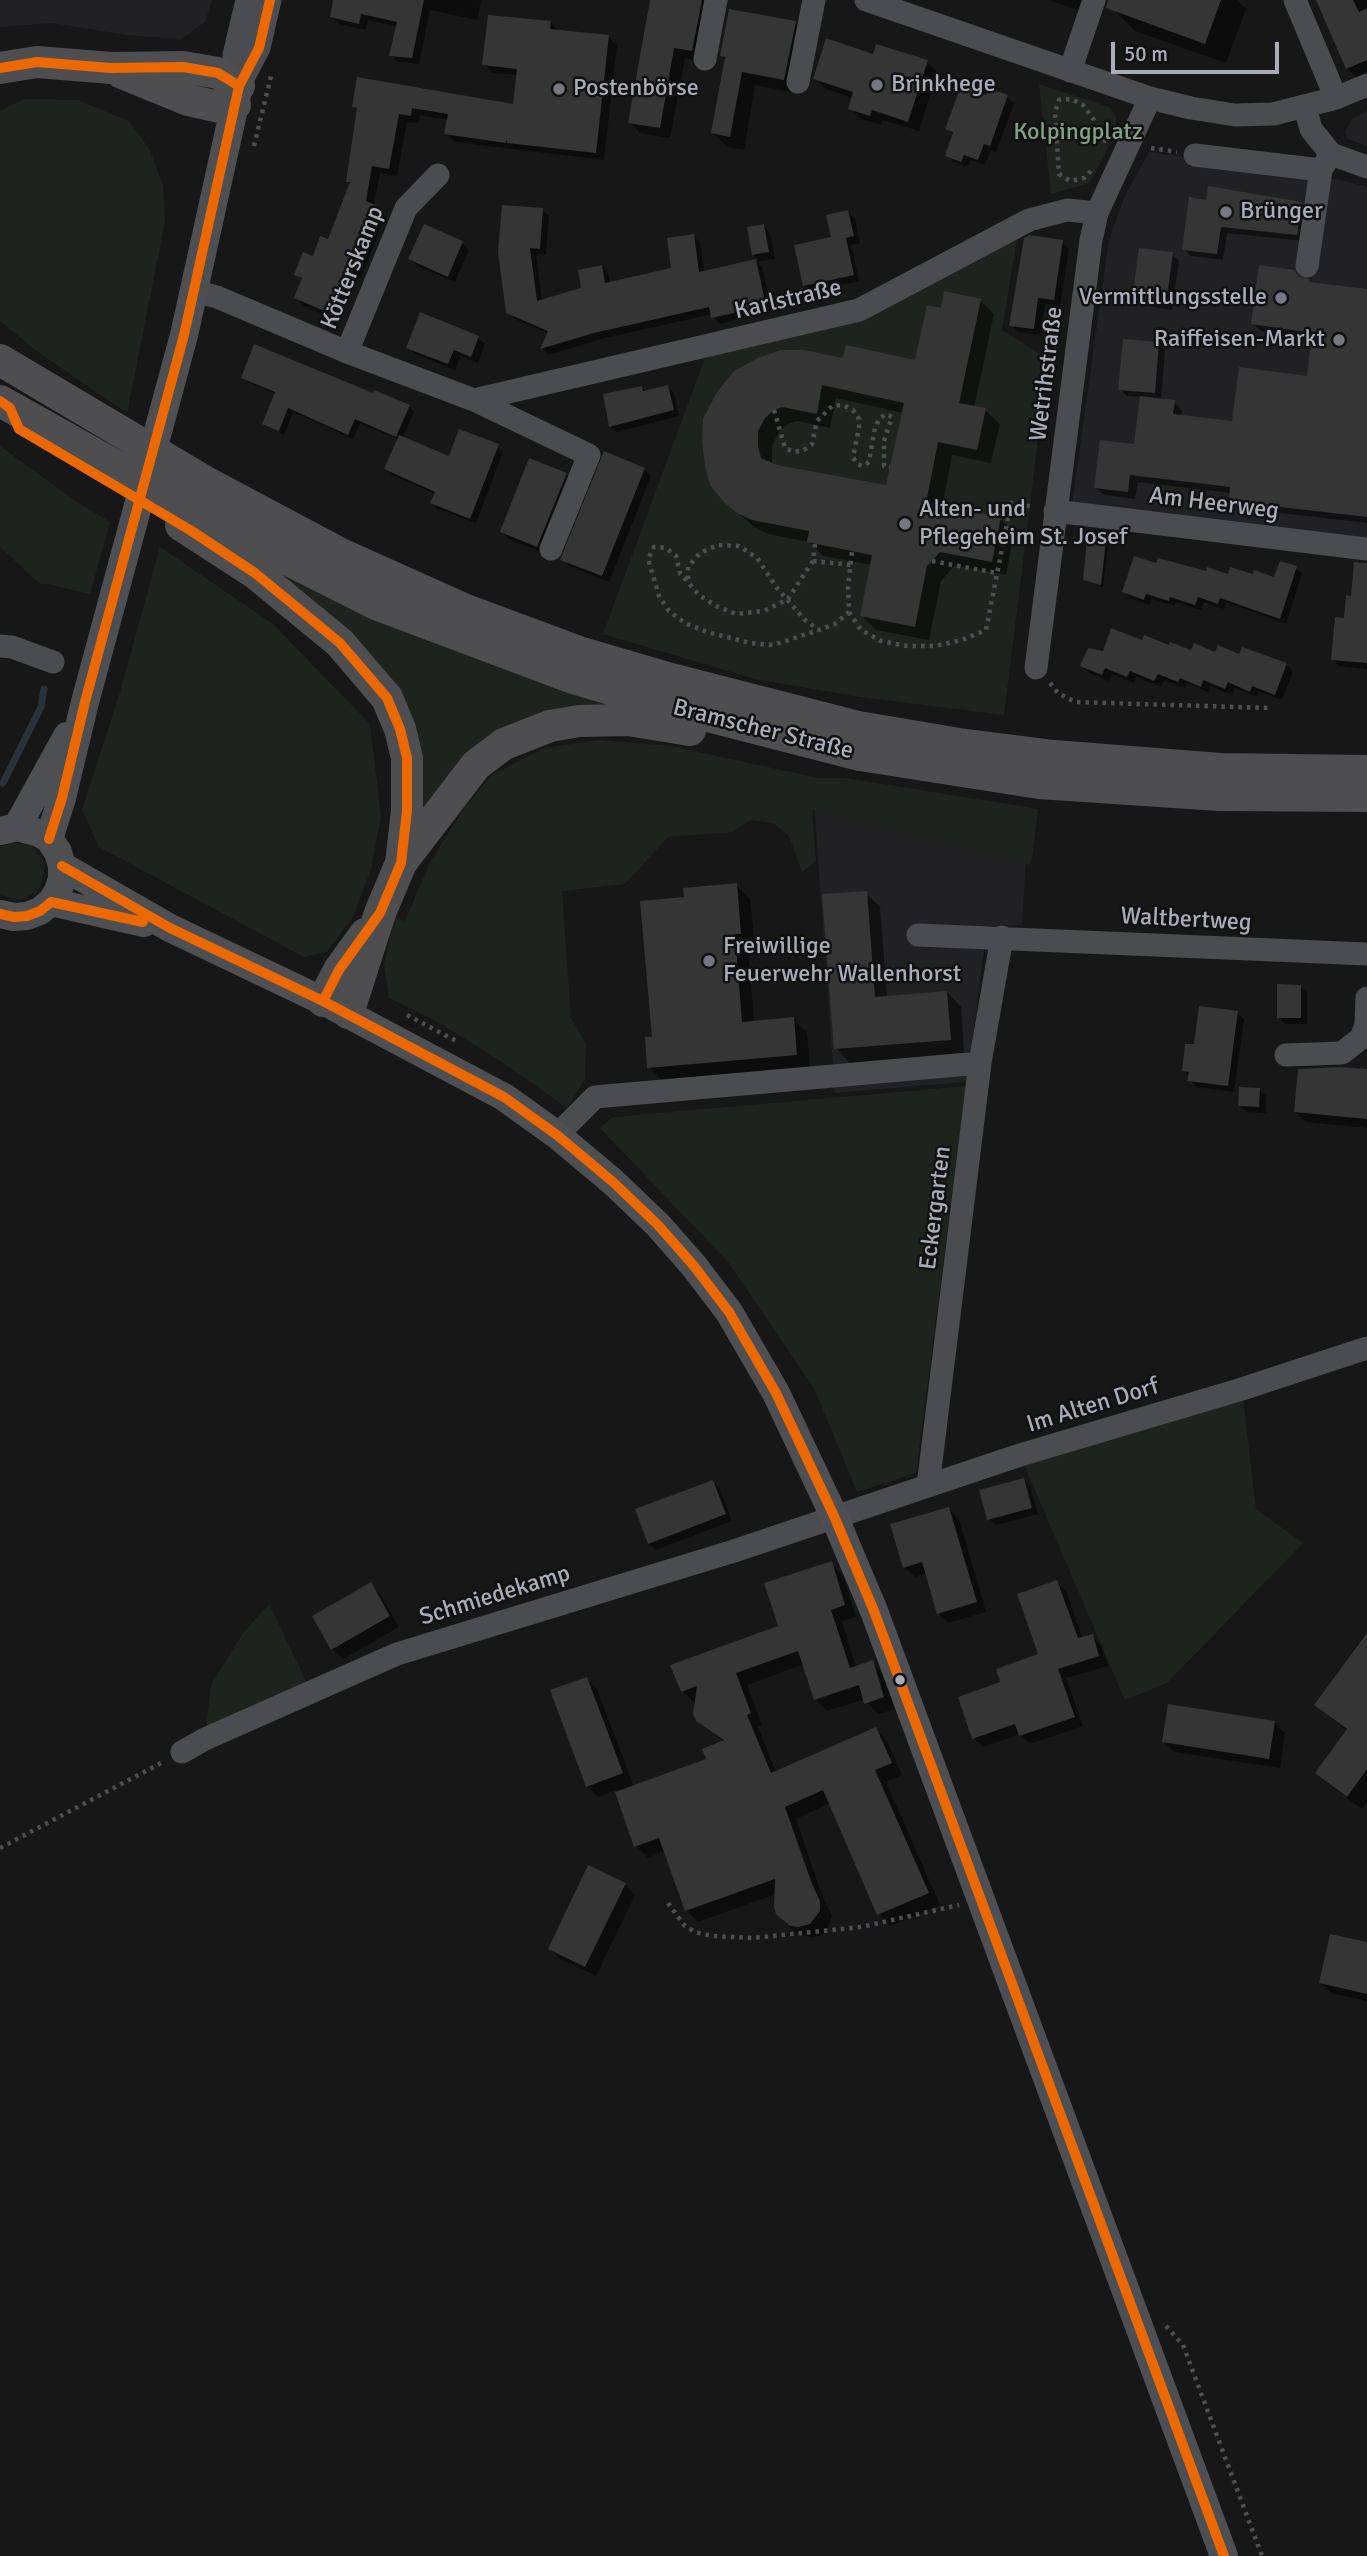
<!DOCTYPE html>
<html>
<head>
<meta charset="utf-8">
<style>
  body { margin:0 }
  #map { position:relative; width:1367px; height:2556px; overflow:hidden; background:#171717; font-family:Signika,sans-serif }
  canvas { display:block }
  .scale { position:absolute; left:1111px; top:42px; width:168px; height:32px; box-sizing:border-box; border:4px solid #a8adb8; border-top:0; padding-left:9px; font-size:21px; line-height:24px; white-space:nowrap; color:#a8adb8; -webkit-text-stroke:5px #111113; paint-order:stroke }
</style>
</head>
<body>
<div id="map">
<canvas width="1367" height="2556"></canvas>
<div class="scale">50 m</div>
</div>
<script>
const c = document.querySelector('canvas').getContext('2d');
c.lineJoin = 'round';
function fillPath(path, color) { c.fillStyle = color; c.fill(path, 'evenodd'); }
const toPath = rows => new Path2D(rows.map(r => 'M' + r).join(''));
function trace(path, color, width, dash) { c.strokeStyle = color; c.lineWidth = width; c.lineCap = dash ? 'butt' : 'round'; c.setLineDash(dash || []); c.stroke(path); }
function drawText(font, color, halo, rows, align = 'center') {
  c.font = font + ' Signika,sans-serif'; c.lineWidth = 5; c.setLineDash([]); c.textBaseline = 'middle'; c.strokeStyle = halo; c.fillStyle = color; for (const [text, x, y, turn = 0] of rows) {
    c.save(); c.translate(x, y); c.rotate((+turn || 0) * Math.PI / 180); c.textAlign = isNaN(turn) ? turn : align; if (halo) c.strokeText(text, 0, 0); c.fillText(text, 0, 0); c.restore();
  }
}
const built = toPath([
  [0,0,212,0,205,22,181,39,127,35,51,23,0,27],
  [1367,111,1367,147,1348,139,1345,132,1353,118],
  [1149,152,1340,180,1367,187,1367,538,1072,504,1109,240,1124,198],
  [814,802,1026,856,1022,925,987,926,967,1082,835,1093]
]);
const green = toPath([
  [1039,84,1109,107,1115,114,1117,130,1090,183,1051,194],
  [24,99,78,100,129,121,150,150,163,186,165,222,127,413,38,352,0,321,0,111],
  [1017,239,1002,330,1048,359,1004,715,853,696,755,679,603,634,705,358,863,320],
  [0,446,74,500,110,522,90,594,49,584,40,584,0,547],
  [227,539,647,713,570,712,414,830,398,698],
  [160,547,273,624,370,724,381,817,371,869,353,917,327,952,304,957,99,847,82,810,120,692],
  [601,740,671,746,818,778,846,778,1038,809,1031,865,812,809,816,861,802,872,789,836,773,823,751,820,732,832,668,837,625,884,562,891,571,1018,586,1043,585,1079,567,1108,502,1062,436,1021,389,998,384,964,395,917,405,921,430,862,462,811,493,774,544,748],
  [13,842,31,846,42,859,45,867,41,885,36,892,19,900,0,895,0,847],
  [966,1086,916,1473,857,1492,814,1388,728,1262,600,1128,613,1117],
  [1242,1389,1256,1509,1303,1543,1167,1683,1125,1700,1020,1455],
  [269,1604,312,1693,205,1739,211,1685,243,1633]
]);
const shadow = toPath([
  [335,0,481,0,477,20,430,10,419,64,398,62,391,55,398,26,368,20,366,30,339,24,332,17],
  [652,0,704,0,712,8,702,61,685,58,670,138,640,133,630,122],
  [1048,0,1091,0,1087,13],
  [1118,0,1237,0,1246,9,1226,63,1135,31,1114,10],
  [1321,0,1367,0,1367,75,1358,79,1347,68,1319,1],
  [550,22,558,30,609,37,617,45,604,160,455,142,446,133,449,120,420,115,419,123,407,122,397,176,380,173,374,206,385,215,361,279,354,276,335,319,304,306,296,297,303,281,296,274,329,241,351,184,348,181,358,111,354,106,515,106,518,75,492,73,484,64],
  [795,22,809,37,798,93,755,85,744,150,727,147,713,133,726,60,722,56],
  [874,56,927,62,937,72,919,131,883,120,881,125,861,119,850,108,853,98,826,89,815,78],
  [987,97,1007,97,1014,104,996,152,991,150,985,165,971,160,968,167,954,162,947,156,954,136,947,129],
  [1208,202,1301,203,1308,210,1304,241,1227,233,1223,260,1191,256,1184,249],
  [542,210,549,216,546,255,536,254,542,301,583,290,601,267,608,273,610,284,673,269,694,236,700,243,704,272,759,260,753,254,764,226,770,233,775,259,756,262,762,267,772,312,719,324,712,314,601,339,549,355,543,349,549,334,515,319,508,312],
  [848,212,855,219,860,243,851,245,859,281,812,291,805,285],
  [424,227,462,243,469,250,455,282,417,266,410,259],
  [1062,242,1069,249,1060,306,1045,304,1040,335,1018,332,1011,325],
  [1172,254,1179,261,1172,310,1141,305,1134,299],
  [1301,280,1312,284,1367,291,1367,523,1238,508,1231,500,1231,493,1138,482,1135,499,1104,495,1096,488,1136,446,1141,397,1127,396,1120,389,1159,344,1165,351,1161,400,1174,402,1182,410,1181,417,1234,423,1309,377,1313,339,1261,331,1253,324],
  [980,300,994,314,974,408,985,410,1000,424,991,463,952,455,942,508,1000,519,1014,533,1006,575,955,565,941,581,929,640,876,630,862,616,872,565,823,556,809,542,768,534,753,526,725,501,704,441,844,360,916,362,942,310],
  [836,398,903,413,888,487,772,465,772,446,779,432,788,424,797,421,830,428],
  [421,315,478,338,485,344,478,363,461,356,455,370,415,354,408,347],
  [243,377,374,395,409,406,414,412,402,438,450,459,498,446,503,452,476,523,438,509,432,503,436,494,392,475,386,469,399,440,360,423,353,439,293,412,284,435,264,423,276,394,248,382],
  [668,387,674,393,679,416,617,432,611,426,642,388,646,392],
  [644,469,651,476,609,582,569,566,562,559],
  [566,474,572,481,544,553,508,539,502,532],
  [1105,543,1108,546,1103,587,1085,579],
  [1157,566,1207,573,1275,579,1296,568,1302,574,1286,624,1226,602,1224,609,1204,602,1201,610,1176,602,1175,606,1152,599,1150,605,1130,598,1124,592],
  [1367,573,1367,669,1339,666,1332,659,1352,597],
  [1143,643,1192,652,1240,656,1286,664,1293,671,1282,700,1259,691,1257,697,1235,688,1232,695,1210,686,1208,692,1187,683,1185,688,1164,680,1161,687,1136,677,1134,683,1112,674,1109,681,1089,673,1082,666,1104,653],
  [736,885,750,899,755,947,748,948,754,1022,793,1019,807,1033,810,1068,663,1081,649,1067,686,899],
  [866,893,880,907,887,997,947,992,961,1007,964,1053,850,1063,836,1048],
  [1300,986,1307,993,1307,1024,1285,1024,1279,1017],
  [1237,1013,1244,1019,1234,1092,1196,1087,1184,1070,1196,1046],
  [1367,1071,1367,1128,1306,1122,1295,1112],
  [1259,1089,1266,1096,1266,1113,1247,1112,1240,1106],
  [1024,1480,1030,1487,1038,1514,996,1525,989,1519],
  [713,1482,720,1489,732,1521,656,1550,649,1543],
  [949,1509,959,1519,986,1612,948,1623,938,1613,927,1573,915,1577,905,1567],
  [831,1563,843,1575,856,1617,842,1621,856,1667,872,1662,884,1674,895,1709,878,1714,865,1699,827,1711,815,1699,804,1664,747,1685,762,1725,758,1727,776,1773,876,1729,887,1741,902,1775,886,1782,940,1905,891,1926,879,1914,830,1803,796,1819,823,1898,832,1915,827,1930,822,1935,811,1938,795,1932,783,1920,776,1894,698,1922,686,1910,665,1851,648,1858,636,1846,616,1790,598,1797,587,1786,587,1679,597,1689,634,1787,708,1760,724,1742,698,1720,696,1704,683,1691,780,1627],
  [1057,1582,1066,1591,1083,1639,1092,1636,1101,1645,1108,1666,1066,1678,1083,1726,1030,1744,1020,1734,983,1747,974,1738,1003,1683,1040,1656],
  [370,1584,381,1595,399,1627,343,1659,332,1649],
  [1367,1655,1367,1802,1362,1809,1332,1787,1317,1773,1348,1732,1316,1705],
  [1274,1723,1285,1733,1280,1768,1174,1752,1163,1741],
  [625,1884,635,1895,596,1976,560,1959,550,1948],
  [1367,1944,1367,2001,1331,1993,1321,1983]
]);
const stream = toPath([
  [3,783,41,707,44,689]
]);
const building = toPath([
  [333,0,424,0,412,58,389,56,397,22,361,14,359,24,330,17],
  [650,0,702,0,692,51,674,48,660,128,628,123],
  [1108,0,1221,0,1205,44,1106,8],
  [1316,0,1353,0,1359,12,1367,8,1367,60,1346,69],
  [729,9,796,21,784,80,742,72,730,137,711,133,725,57,720,56],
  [488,15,551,21,550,29,609,35,596,153,507,143,507,139,506,143,444,134,448,114,412,108,411,116,399,114,389,169,372,166,366,201,378,206,352,272,345,269,327,312,294,298,302,278,294,275,303,252,313,256,320,236,328,239,350,182,346,182,357,108,352,107,357,77,513,104,517,69,482,65],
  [826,38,873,54,876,44,928,60,908,122,872,110,870,116,848,109,853,92,813,79],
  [961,86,986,95,988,88,1008,95,990,146,984,144,978,160,964,155,961,162,945,156,953,132,945,129],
  [1208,186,1302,202,1297,235,1221,227,1217,254,1182,250,1189,197,1206,200],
  [502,205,543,208,540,249,530,248,537,301,581,288,578,270,602,265,605,283,671,268,667,238,694,234,699,272,756,259,766,306,711,318,709,307,594,333,540,349,548,331,506,313,498,252],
  [848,210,854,236,846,238,854,275,803,286,794,245,831,237,826,215],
  [424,224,463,241,448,277,408,259],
  [764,224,769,252,752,255,747,227],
  [1030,235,1063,240,1054,300,1038,298,1034,329,1009,326,1024,238],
  [1139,248,1173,252,1166,304,1132,299],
  [1259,265,1294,270,1299,277,1310,279,1309,282,1367,289,1367,517,1229,501,1230,487,1130,475,1128,492,1094,488,1100,440,1134,444,1140,396,1175,400,1173,414,1232,421,1239,367,1307,376,1312,333,1251,324],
  [944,291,981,299,959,403,986,408,977,450,938,442,926,503,1001,517,992,562,940,552,927,566,915,627,860,616,872,555,807,542,809,531,752,520,737,513,724,502,710,485,705,466,702,441,703,419,717,392,734,371,758,358,781,350,804,350,843,358,846,345,915,360,927,305,941,308],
  [822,385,904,403,886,485,777,465,761,458,758,446,758,431,765,418,774,410,782,407,817,414],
  [420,312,479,336,471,357,454,350,448,364,406,348],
  [1123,339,1159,342,1155,393,1118,390],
  [254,344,373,393,374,390,410,405,396,437,355,419,348,435,288,408,279,431,262,424,275,392,241,378],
  [668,385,674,410,609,427,603,394,642,386,643,391],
  [459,429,499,444,470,519,430,503,435,492,384,469,399,435,449,456],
  [604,451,645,468,602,576,560,560],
  [529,458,567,473,537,547,500,532],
  [1087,539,1106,541,1101,585,1083,580],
  [1134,556,1156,563,1158,558,1206,571,1207,567,1228,574,1230,567,1253,574,1254,570,1274,577,1280,561,1297,566,1280,619,1220,598,1218,604,1198,597,1195,605,1170,597,1169,601,1146,594,1144,600,1122,592],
  [1354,562,1367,563,1367,663,1331,660,1335,617,1344,618,1346,595,1351,596],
  [1111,628,1142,640,1144,635,1169,645,1170,642,1191,650,1194,643,1215,652,1218,645,1239,654,1242,647,1287,663,1275,695,1252,686,1250,692,1228,682,1225,689,1203,680,1201,687,1180,678,1178,682,1158,674,1154,681,1130,671,1127,677,1105,668,1102,675,1080,666,1088,648,1103,651],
  [737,883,741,934,735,934,742,1022,794,1017,797,1055,647,1068,645,1037,652,1037,640,901,684,897,683,888],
  [867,891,875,997,947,991,951,1040,834,1049,822,894],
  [1277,984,1301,985,1301,1018,1277,1018],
  [1199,1006,1238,1011,1228,1086,1187,1081,1189,1072,1182,1071,1185,1044,1194,1044],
  [1341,1067,1367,1069,1367,1119,1294,1112,1298,1069],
  [1239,1087,1260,1088,1259,1107,1238,1106],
  [1024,1478,1032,1508,987,1520,979,1490],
  [713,1480,726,1514,648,1544,635,1509],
  [949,1507,977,1602,937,1614,922,1562,903,1568,890,1524],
  [832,1561,845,1605,831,1610,850,1668,873,1660,884,1697,864,1704,859,1685,814,1700,798,1651,736,1673,751,1713,747,1715,771,1773,876,1727,892,1763,875,1770,929,1893,877,1915,823,1790,785,1807,812,1884,820,1901,820,1911,810,1924,798,1927,790,1926,776,1914,774,1907,775,1879,685,1911,659,1838,634,1847,615,1792,706,1759,702,1749,724,1740,696,1721,693,1714,697,1686,681,1692,670,1665,778,1626,764,1583],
  [1057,1580,1078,1638,1093,1634,1099,1656,1058,1669,1075,1717,1019,1736,1015,1724,972,1739,958,1697,1000,1682,996,1669,1038,1654,1017,1594],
  [371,1582,390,1616,331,1650,312,1616],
  [1367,1633,1367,1769,1347,1797,1315,1773,1347,1729,1314,1705],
  [587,1677,623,1773,586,1787,550,1690],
  [1168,1704,1275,1721,1269,1759,1162,1742],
  [588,1865,626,1883,585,1967,548,1949],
  [1330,1934,1367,1942,1367,1994,1319,1983]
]);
const path = toPath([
  [254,146,271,76],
  [1151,148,1177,152],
  [1091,171,1084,178,1070,181,1059,174,1055,112,1059,100,1071,99,1083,105,1094,120,1102,140,1108,141],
  [774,410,785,448,794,452,804,450,812,444,817,421,832,406,843,405,853,410,859,419,859,428,853,457,857,464,863,466,869,462,875,427,880,418,886,414,892,417,884,441,884,466,890,467],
  [815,544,813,561,788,599,764,611,736,614,716,606,699,595,680,573,676,556,666,548,654,547,648,559,659,596,669,611,685,623,707,632,750,643,773,645,819,630],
  [813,561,851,565],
  [932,561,997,573],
  [688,579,688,567,700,553,718,545,739,546,757,558,777,588,806,621,819,630,835,624,849,612,848,588,852,551],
  [849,612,861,630,881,641,907,646,935,646,962,640,986,630,1011,503,1034,507],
  [1050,683,1058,693,1075,702,1269,708],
  [407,1015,458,1042],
  [0,1848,163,1762],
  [668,1903,684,1925,695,1932,712,1936,753,1938,861,1927,959,1905],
  [1166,2326,1183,2345,1262,2556]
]);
const minor = toPath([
  [866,0,1150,98,1191,108,1235,115,1273,114,1336,98,1367,85],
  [1295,0,1336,98],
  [705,59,716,0],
  [1070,71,1094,0],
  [798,82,814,0],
  [239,86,259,48,270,0],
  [239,86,234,55,247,0],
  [1305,107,1311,129,1331,154,1367,167],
  [1195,155,1321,170],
  [1307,266,1321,170,1331,154],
  [195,291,217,297,347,352,474,400,859,310,1029,220,1067,210,1097,213],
  [347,352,406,208,438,175],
  [474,400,589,455,551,549],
  [1055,511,1367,549],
  [0,646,12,647,53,662],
  [1036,668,1091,240,1097,213,1150,98],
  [918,935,1367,954],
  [1286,1055,1342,1053,1361,1038,1366,1025,1367,998],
  [557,1135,595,1097,980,1063],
  [928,1486,980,1063,1002,937],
  [182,1752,205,1739,397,1654,734,1551,1020,1455,1242,1389,1367,1348]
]);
const major = toPath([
  [17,827,67,736],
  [0,831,17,827,39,833,49,839,58,852,62,866,62,879,58,891,51,902,40,911,27,916,14,917,0,914],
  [49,839,62,798,85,702,184,335,239,86],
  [62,866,170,928,323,1001,504,1097,557,1135,613,1182,658,1225,694,1266,729,1312,776,1393,834,1516,874,1611,1224,2556],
  [51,902,144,923]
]);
const highway = toPath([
  [0,68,37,62,111,68,183,67,218,73,239,86],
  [122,73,188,100,219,107,235,105],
  [0,360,204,481,341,554,466,610,579,652,671,679,858,727,959,744,1054,756,1220,769,1367,771],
  [0,401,237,534,376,604,573,678,661,704,860,755,1039,783,1219,795,1367,796],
  [181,525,255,573,340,643,387,698,400,729,407,758,407,811,401,863],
  [323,1001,339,970,365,934],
  [348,1013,380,913,401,863,476,765,504,744,550,726,579,721,628,720,690,730]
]);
const bus1 = toPath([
  [0,68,37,62,111,68,183,67,218,73,239,86],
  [0,401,10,408,19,429,190,530,255,573,340,643,387,698,400,729,407,758,407,811,401,863,380,913,339,970,323,1001],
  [49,839,62,798,85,702,184,335,239,86,259,48,270,0],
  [62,866,170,928,323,1001,504,1097,557,1135,613,1182,658,1225,694,1266,729,1312,776,1393,834,1516,874,1611,1224,2556],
  [0,914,14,917,27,916,40,911,51,902,143,922]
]);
const markers = [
  [877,85,7,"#757880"],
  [559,89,7,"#757880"],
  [1226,212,7,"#757880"],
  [1281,298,7,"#757880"],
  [1339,340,7,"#757880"],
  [905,524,7,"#757880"],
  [709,961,7,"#757880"],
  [900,1680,6,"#a8adb8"]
];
const poiNames = [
  ["Brinkhege",891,85],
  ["Postenbörse",573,89],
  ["Brünger",1240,212],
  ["Vermittlungsstelle",1267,298,"right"],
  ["Raiffeisen-Markt",1325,340,"right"],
  ["Alten- und",919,510],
  ["Pflegeheim St. Josef",919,538],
  ["Freiwillige",723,947],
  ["Feuerwehr Wallenhorst",723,975]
];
const parkNames = [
  ["Kolpingplatz",1078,133]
];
const streetNames = [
  ["Kötterskamp",353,268,-68],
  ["Karlstraße",788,300,-13],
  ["Wetrihstraße",1047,374,-83],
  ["Am Heerweg",1214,504,7],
  ["Bramscher Straße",763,730,14],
  ["Waltbertweg",1186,920,3],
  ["Eckergarten",936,1208,-83],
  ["Im Alten Dorf",1093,1406,-17],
  ["Schmiedekamp",495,1596,-17]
];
fillPath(built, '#212123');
fillPath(green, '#1d241e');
fillPath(shadow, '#0007');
trace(stream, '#2a3239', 7);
fillPath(building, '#353536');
trace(path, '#4d4e52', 4.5, [3.5, 5]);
trace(minor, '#4b4c50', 23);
trace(major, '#4d4f52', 28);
trace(highway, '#4e4e51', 32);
trace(bus1, '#ec6800', 10);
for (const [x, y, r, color] of markers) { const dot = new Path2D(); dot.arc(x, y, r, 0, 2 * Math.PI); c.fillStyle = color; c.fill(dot); trace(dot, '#111113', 2.5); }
drawText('24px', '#a8adb8', '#111113', poiNames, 'left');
drawText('24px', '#7fa381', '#111113', parkNames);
drawText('24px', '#a8adb8', '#111113', streetNames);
</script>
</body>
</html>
